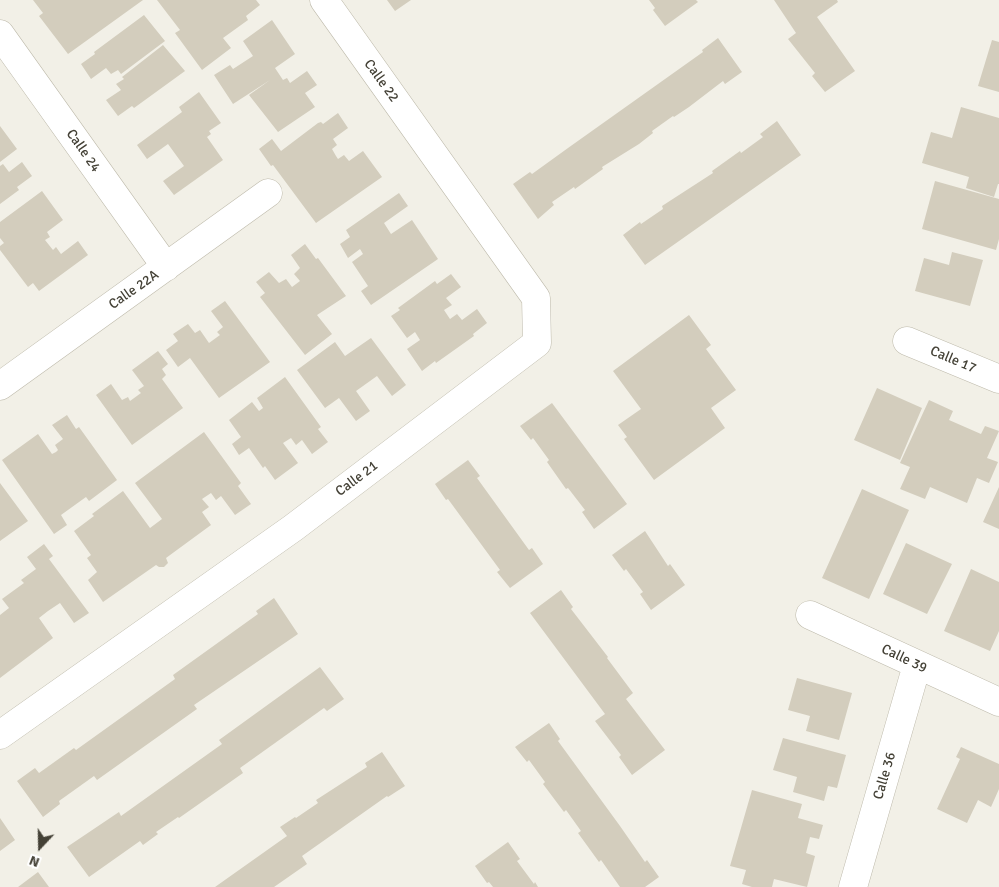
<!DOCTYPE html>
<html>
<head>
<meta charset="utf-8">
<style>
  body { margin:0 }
  #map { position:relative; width:999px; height:887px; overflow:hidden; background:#f2f0e7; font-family:Signika,sans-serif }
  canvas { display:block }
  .north { position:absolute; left:15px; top:822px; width:50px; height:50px; -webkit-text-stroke:4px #fff; paint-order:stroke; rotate:201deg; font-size:14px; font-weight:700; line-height:20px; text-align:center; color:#444136 }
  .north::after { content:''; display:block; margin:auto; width:18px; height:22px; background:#444136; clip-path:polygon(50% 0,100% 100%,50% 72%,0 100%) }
</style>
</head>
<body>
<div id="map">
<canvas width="999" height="887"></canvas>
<div class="north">N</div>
</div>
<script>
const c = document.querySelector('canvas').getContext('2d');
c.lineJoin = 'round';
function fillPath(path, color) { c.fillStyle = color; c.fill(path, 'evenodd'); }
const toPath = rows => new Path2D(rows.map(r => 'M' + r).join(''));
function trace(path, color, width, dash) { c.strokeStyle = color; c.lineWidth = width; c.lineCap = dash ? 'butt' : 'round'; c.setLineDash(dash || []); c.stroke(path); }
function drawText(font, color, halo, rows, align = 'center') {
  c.font = font + ' Signika,sans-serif'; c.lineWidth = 5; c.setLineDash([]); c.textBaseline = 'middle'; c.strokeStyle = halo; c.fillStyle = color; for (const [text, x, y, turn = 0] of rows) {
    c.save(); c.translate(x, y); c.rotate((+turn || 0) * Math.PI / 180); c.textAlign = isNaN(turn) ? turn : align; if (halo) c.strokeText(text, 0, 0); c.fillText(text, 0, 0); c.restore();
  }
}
const building = toPath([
  [33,0,143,0,68,54,39,16,43,13],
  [157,0,256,0,260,5,246,16,248,20,223,38,231,48,202,70,175,33,180,30],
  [387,0,411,0,395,11],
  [649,0,696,0,698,2,665,26,653,10,655,8],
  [774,0,837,0,838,2,817,17,855,71,825,92,812,76,815,73,788,39,796,33],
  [144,15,165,41,121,74,118,70,111,74,106,68,91,79,81,64,95,54,94,52],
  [272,20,295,54,275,68,283,80,287,78,290,83,307,71,317,85,305,93,315,107,278,132,249,95,270,80,233,104,214,75,230,65,233,69,253,56,243,41],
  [718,38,742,72,725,84,723,81,689,107,674,117,673,116,652,131,653,133,639,144,602,167,603,169,575,189,574,187,552,202,554,205,538,219,513,184,530,172,532,174,568,148,703,52,702,50],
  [992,40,999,42,999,92,978,86],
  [163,45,185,71,134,108,132,106,118,116,106,100,121,90,116,84,124,79,122,77],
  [199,92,221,123,209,131,211,134,207,137,223,160,174,195,163,181,184,166,168,144,147,159,137,145,182,112,179,107],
  [961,107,999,118,999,184,998,184,994,197,966,188,969,177,922,163,931,132,952,138],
  [338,113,348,128,333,139,337,145,332,149,336,156,338,159,344,155,349,161,363,151,382,177,316,223,273,165,271,166,259,149,272,139,281,151,318,123,321,122,323,124],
  [777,121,801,155,645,265,623,235,640,222,641,224,663,209,662,206,713,173,712,171,740,151,741,153,763,137,760,134],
  [0,126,17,149,0,162],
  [22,162,32,176,17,187,19,190,0,204,0,166,3,164,9,172],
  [935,181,999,199,999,239,996,250,922,229],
  [42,191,63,220,47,232,50,237,45,240,53,250,56,247,61,254,78,241,88,255,39,291,33,283,28,287,0,250,0,246,4,243,0,238,0,222],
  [399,193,408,206,384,223,391,234,412,220,438,259,371,305,361,291,368,286,352,262,363,254,360,249,348,258,340,244,350,237,346,230],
  [305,244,316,259,318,258,346,296,317,315,332,334,305,355,260,297,265,293,256,282,269,272,279,283,286,279,292,287,300,281,294,274,300,268,291,255],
  [952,252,983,260,970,306,915,291,924,258,949,265],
  [451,274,461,287,446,298,452,305,444,310,450,319,457,314,462,320,477,309,487,323,473,334,474,336,436,363,435,361,422,371,407,349,420,340,415,332,407,338,391,316,400,310,398,308,435,281,437,284],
  [225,301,270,362,219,398,190,358,178,367,166,350,178,341,173,334,188,324,195,333,200,330,209,343,220,335,217,332,223,327,211,311],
  [689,315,711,345,706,349,736,390,711,408,725,428,654,480,624,439,627,437,618,425,641,409,613,371],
  [371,338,406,385,392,396,377,376,356,391,370,411,356,421,339,398,325,408,297,370,335,342,345,356],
  [158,351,168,364,162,369,166,375,162,379,183,408,132,445,96,395,111,384,122,400,128,397,130,401,141,393,138,390,144,386,132,370],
  [285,377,321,427,318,429,328,442,312,454,302,440,296,445,291,438,283,443,298,463,275,480,265,466,263,468,249,448,239,455,232,444,241,437,229,420,252,402,259,411,263,408,257,398],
  [877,388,922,408,900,460,854,440],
  [929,400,953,411,949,420,981,434,985,426,999,431,987,458,998,462,989,483,977,478,967,503,930,487,925,499,900,489,910,467,900,463],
  [552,403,627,504,594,529,582,512,585,510,568,488,566,489,547,462,549,460,533,438,531,440,520,426],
  [67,415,76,429,79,427,117,480,89,501,86,497,61,515,67,525,54,534,2,460,38,434,52,454,56,452,58,450,55,445,63,439,52,425],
  [204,432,241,483,238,486,251,504,235,515,221,496,216,500,211,493,202,499,209,507,202,512,211,525,166,558,168,563,164,567,159,567,156,565,103,602,88,580,97,572,87,558,91,555,74,531,94,516,92,514,123,491,150,528,162,519,135,483],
  [468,460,480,476,477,478,529,550,532,548,543,564,510,588,497,572,500,570,448,499,446,500,435,484],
  [0,483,28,521,0,541],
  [999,487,999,529,983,522],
  [862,489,909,510,869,599,822,578],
  [645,531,668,566,670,564,685,585,651,610,640,594,643,592,626,569,624,571,612,555],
  [906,543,952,564,927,614,883,594],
  [44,544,53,556,49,559,89,613,74,623,60,603,48,611,39,618,53,638,0,678,0,615,9,608,2,599,24,583,21,580,36,569,27,557],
  [971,569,999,582,999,631,990,651,944,631],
  [561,590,573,607,571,609,608,657,607,658,633,693,626,699,665,750,632,775,619,757,621,755,595,721,605,714,530,613],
  [274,598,298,634,194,705,197,709,97,780,94,776,59,801,60,804,43,817,17,781,35,768,39,773,74,748,76,750,175,679,173,675,258,614,256,611],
  [320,667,344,699,327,711,324,708,240,768,243,773,179,818,178,817,156,832,158,834,143,845,140,841,89,877,67,847,119,812,121,816,222,744,219,740],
  [797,678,852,693,839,740,806,731,810,716,788,710],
  [549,723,560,739,558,741,620,826,645,862,647,860,659,877,645,887,620,887,601,860,599,862,578,833,581,831,566,810,564,812,543,784,545,782,529,760,527,762,515,747],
  [783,738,846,755,837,788,828,786,824,801,793,792,797,777,773,770],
  [961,747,999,764,999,789,991,807,978,800,967,823,937,809,960,759,956,757],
  [382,752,405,786,388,797,387,796,302,856,307,864,274,887,215,887,287,836,280,827,295,817,296,818,318,803,316,800,367,767,365,763],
  [752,790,802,804,798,818,823,825,819,839,810,837,806,853,815,856,807,887,774,879,772,887,752,887,742,884,746,870,730,866],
  [0,818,15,840,0,851],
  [508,842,520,859,517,861,534,884,535,882,538,887,493,887,489,882,487,883,475,866],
  [38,872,49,887,18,887]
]);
const street = toPath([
  [0,34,166,267],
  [907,341,999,379],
  [0,386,268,193],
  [810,615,999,702],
  [0,735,293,528,537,343,536,298,324,0],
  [853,887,917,665]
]);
const streetNames = [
  ["Calle 22",381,81,54],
  ["Calle 24",83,151,55],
  ["Calle 22A",134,290,-35],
  ["Calle 17",953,360,23],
  ["Calle 21",357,479,-37],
  ["Calle 39",904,659,25],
  ["Calle 36",885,776,-74]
];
fillPath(building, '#d3cdbd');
trace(street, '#bdb9aa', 29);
trace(street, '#fff', 28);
drawText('14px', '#444136', '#fff', streetNames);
</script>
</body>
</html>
